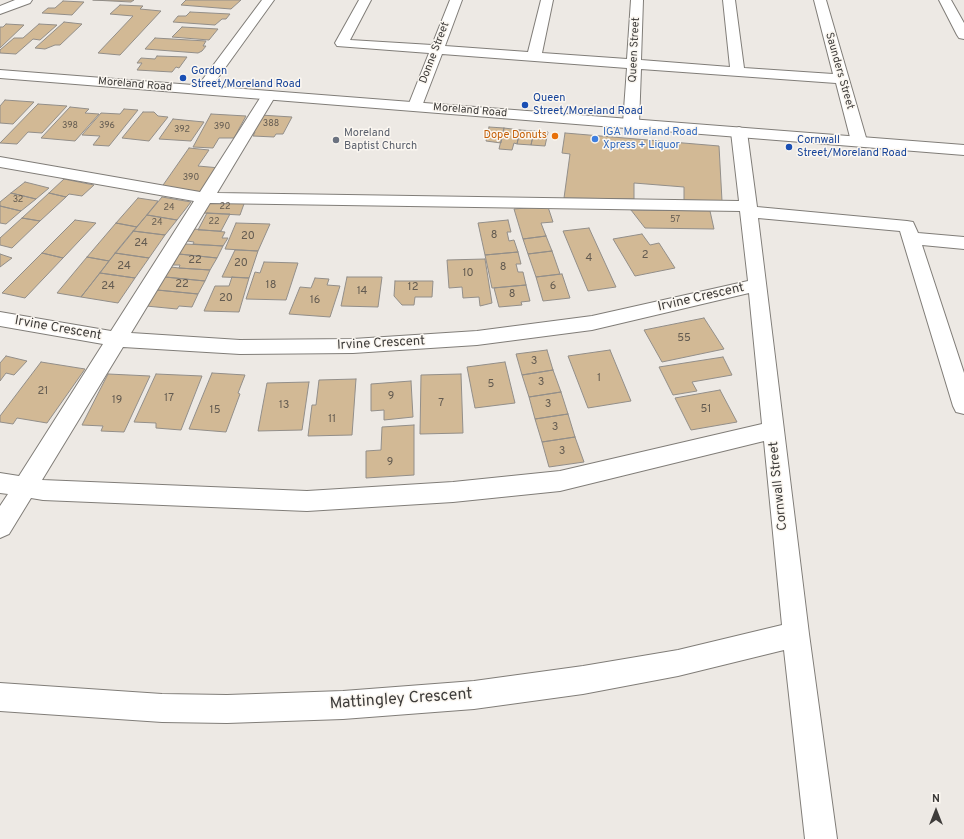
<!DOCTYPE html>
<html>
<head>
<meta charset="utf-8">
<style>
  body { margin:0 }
  #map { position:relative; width:964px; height:839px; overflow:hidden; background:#ede9e4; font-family:Overpass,sans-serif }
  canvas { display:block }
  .north { position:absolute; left:916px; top:791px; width:40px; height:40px; -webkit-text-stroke:3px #fbf7f1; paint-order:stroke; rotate:0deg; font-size:11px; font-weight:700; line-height:16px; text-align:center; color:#3e3c3a }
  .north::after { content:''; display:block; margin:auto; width:14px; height:18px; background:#3e3c3a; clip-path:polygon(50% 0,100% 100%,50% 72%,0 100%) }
</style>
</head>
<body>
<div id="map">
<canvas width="964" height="839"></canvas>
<div class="north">N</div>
</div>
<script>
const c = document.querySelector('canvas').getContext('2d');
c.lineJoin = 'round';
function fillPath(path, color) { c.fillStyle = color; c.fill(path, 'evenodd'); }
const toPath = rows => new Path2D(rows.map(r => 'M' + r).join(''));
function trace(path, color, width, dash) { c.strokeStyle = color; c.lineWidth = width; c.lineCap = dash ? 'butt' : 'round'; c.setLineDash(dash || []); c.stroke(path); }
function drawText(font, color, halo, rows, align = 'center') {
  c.font = font + ' Overpass,sans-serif'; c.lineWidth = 3; c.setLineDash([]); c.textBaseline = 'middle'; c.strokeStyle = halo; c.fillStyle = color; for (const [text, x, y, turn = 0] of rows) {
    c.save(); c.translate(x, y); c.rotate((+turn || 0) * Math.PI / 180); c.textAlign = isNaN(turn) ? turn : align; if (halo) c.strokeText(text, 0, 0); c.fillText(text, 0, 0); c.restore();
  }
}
const building = toPath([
  [93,0,134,0,131,2,93,0],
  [186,0,241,0,231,9,181,5,186,0],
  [63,1,84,2,72,15,42,13,48,8,55,8,63,1],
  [120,5,143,6,140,9,161,11,120,55,98,53,133,16,110,14,120,5],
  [190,12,230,14,226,19,222,19,215,25,173,22,178,16,186,16,190,12],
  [64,22,82,24,60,45,55,45,45,49,35,48,64,22],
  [6,24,24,25,0,48,0,27,3,27,6,24],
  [39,24,57,25,40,40,33,39,16,54,0,53,0,50,14,38,23,38,39,24],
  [182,27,218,29,209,40,172,37,182,27],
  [155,38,206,41,203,46,206,46,202,51,198,53,145,49,155,38],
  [157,56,187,57,179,68,176,67,172,72,137,70,142,63,137,63,141,58,155,59,157,56],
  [5,100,34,102,13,124,0,123,0,106,5,100],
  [38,104,67,106,42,133,28,132,17,144,0,143,38,104],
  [70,107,89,109,85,113,99,114,75,141,41,138,70,107],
  [124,109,138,110,109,146,93,145,100,136,82,135,101,113,120,114,124,109],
  [143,112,154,112,158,116,168,117,149,141,122,138,143,112],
  [211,114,246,116,234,138,219,138,213,148,193,147,211,114],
  [260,115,292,117,283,134,276,134,274,137,253,136,255,132,251,131,260,115],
  [173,119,204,122,191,141,159,139,173,119],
  [489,127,504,128,501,143,486,141,489,127],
  [504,128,520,130,517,144,514,143,512,150,499,149,504,128],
  [520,130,534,131,531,145,517,144,520,130],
  [534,131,548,132,545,146,531,145,534,131],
  [565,133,719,146,722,201,684,200,684,187,634,183,634,199,564,198,570,154,562,153,565,133],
  [189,148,209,150,198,166,220,168,205,192,161,188,189,148],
  [64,179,94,185,82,196,69,194,66,197,49,193,64,179],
  [25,182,49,188,36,199,11,193,25,182],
  [11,193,36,199,21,211,0,206,0,202,11,193],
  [49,193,66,197,40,221,22,218,49,193],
  [162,197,191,202,177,220,147,215,162,197],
  [138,198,158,201,137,227,116,223,138,198],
  [211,200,245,201,240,215,204,213,211,200],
  [0,206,21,211,6,224,0,223,0,206],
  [537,207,537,208,548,207,553,222,541,223,546,236,523,239,514,209,537,207],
  [631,210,710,211,714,229,645,228,631,210],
  [207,213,230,214,221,231,198,230,207,213],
  [147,215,177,220,165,235,133,231,147,215],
  [22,218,40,221,12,248,0,245,0,238,22,218],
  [75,220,96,223,63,258,42,253,75,220],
  [508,220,511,232,507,232,509,241,514,240,518,252,485,255,478,223,508,220],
  [116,223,137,227,109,261,87,257,116,223],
  [236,223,270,224,258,251,225,249,236,223],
  [589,228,616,287,588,291,563,231,589,228],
  [194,229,225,232,222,238,228,238,223,246,193,244,194,242,187,241,194,229],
  [133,231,165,235,149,258,115,253,133,231],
  [642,234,650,245,659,243,675,268,635,276,613,239,642,234],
  [546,236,552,251,528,254,523,239,546,236],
  [185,244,223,246,217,258,179,254,185,244],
  [235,250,258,251,249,278,222,277,235,250],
  [552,251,560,274,536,277,528,254,552,251],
  [518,252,521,264,516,264,518,272,523,272,526,285,492,288,485,255,518,252],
  [42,253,63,258,25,298,2,293,42,253],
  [115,253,149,258,135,278,100,273,115,253],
  [0,254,12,258,0,267,0,254],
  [179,254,217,258,210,270,179,268,180,265,173,265,179,254],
  [87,257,109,261,81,297,57,293,87,257],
  [485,259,492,303,480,306,479,297,463,298,462,287,449,288,447,260,485,259],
  [264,262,298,263,286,300,246,299,255,272,260,273,264,262],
  [171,267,179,268,210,270,205,281,165,277,171,267],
  [100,273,135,278,118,303,81,297,100,273],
  [562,274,570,298,543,301,536,277,562,274],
  [165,277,205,281,198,294,157,290,165,277],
  [232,277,249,278,239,312,204,311,215,286,229,286,232,277],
  [347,277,382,277,378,307,341,306,347,277],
  [315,278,329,279,327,285,340,286,330,317,289,314,300,287,311,288,315,278],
  [395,281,433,281,432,297,415,297,414,305,402,305,394,296,395,281],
  [526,285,530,301,521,302,522,305,499,307,494,288,526,285],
  [157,290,198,294,192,307,179,306,177,309,146,306,157,290],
  [704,318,724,349,662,362,644,330,704,318],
  [547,350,553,370,522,375,516,354,547,350],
  [610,350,631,401,588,408,568,356,610,350],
  [6,356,27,361,14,375,6,373,0,381,0,363,6,356],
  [723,357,732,375,692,382,697,391,673,395,659,367,723,357],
  [41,362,85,369,47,423,17,418,13,424,0,422,0,416,41,362],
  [505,362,515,403,475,408,467,367,505,362],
  [553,370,561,392,529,397,522,375,553,370],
  [212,373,245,375,238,393,240,394,226,432,189,429,212,373],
  [108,374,150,376,124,432,101,431,103,426,82,425,108,374],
  [156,374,202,376,181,430,156,428,156,423,134,422,156,374],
  [461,374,463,433,420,434,421,375,461,374],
  [356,379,352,435,308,436,312,405,316,405,319,380,356,379],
  [411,381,413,417,384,420,384,410,371,411,371,384,411,381],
  [309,382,302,430,258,431,267,383,309,382],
  [720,390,737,422,691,430,675,398,720,390],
  [561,392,568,414,535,419,529,397,561,392],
  [568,414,575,437,542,442,535,419,568,414],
  [414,425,414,475,366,478,366,451,381,450,382,427,414,425],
  [575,437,584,462,549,467,542,442,575,437]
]);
const minor = toPath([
  [15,0,32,0,30,3,0,14,0,6,15,0],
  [262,0,274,0,207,93,202,94,197,93,195,90,197,87,262,0],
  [359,0,371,0,350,40,432,45,450,0,462,0,445,46,528,52,541,0,553,0,542,53,627,59,631,0,643,0,641,60,730,67,723,0,735,0,744,68,833,74,814,0,826,0,867,141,865,144,859,146,853,144,851,141,836,83,641,69,639,123,636,126,631,128,626,126,623,123,627,68,442,54,422,106,420,109,415,110,410,109,408,106,429,53,337,46,335,43,359,0],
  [939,0,951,0,964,23,964,39,959,38,957,35,939,0],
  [269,91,274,92,276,95,217,193,739,201,731,132,734,129,739,127,744,129,747,132,757,207,907,221,913,222,918,233,964,237,964,249,922,245,964,373,964,414,956,412,953,406,900,231,758,218,809,634,837,839,805,839,784,650,678,676,583,694,474,709,343,719,227,723,162,722,0,711,0,683,162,694,227,695,343,691,474,681,583,666,678,650,782,625,764,441,560,491,453,502,307,511,43,500,31,498,9,534,0,538,0,506,8,494,0,493,0,473,19,476,103,344,0,326,0,312,111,331,194,201,0,167,0,157,200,192,262,95,264,92,269,91],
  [210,203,740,211,748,281,592,316,477,331,353,339,240,340,131,333,210,203],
  [749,293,762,424,560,471,453,482,307,491,42,480,123,347,240,354,353,353,477,345,592,330,749,293]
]);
const major = toPath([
  [0,70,964,145,964,155,0,78,0,70]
]);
const markers = [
  [183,78,4,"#1a4fb4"],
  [525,105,4,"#1a4fb4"],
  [555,136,4,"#e8710a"],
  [595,139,4,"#3f7fe0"],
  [336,140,4,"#6b7280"],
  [789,147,4,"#1a4fb4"]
];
const farNumbernames = [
  ["388",271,124],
  ["398",70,126],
  ["396",107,126],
  ["390",222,127],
  ["392",182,130],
  ["390",191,178],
  ["32",18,200],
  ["22",225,207],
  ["24",169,208],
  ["57",675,220],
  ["22",214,222],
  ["24",157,223]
];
const farStreetnames = [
  ["Queen Street",635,50,-87],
  ["Donne Street",435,53,-69],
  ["Saunders Street",839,71,74],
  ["Moreland Road",135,85,5],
  ["Moreland Road",470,111,5]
];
const farTransitnames = [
  ["Gordon",191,72],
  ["Street/Moreland Road",191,85],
  ["Queen",533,99],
  ["Street/Moreland Road",533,112],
  ["Cornwall",797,141],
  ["Street/Moreland Road",797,154]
];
const farShopnames = [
  ["IGA Moreland Road",603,133],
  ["Xpress + Liquor",603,146]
];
const farWorshipnames = [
  ["Moreland",344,134],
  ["Baptist Church",344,147]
];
const farFoodnames = [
  ["Dope Donuts",547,136]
];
const numberNames = [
  ["8",494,236],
  ["20",248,237],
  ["24",141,244],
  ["2",645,256],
  ["4",589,259],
  ["22",195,261],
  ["20",241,264],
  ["24",124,267],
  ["8",503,268],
  ["10",468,274],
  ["22",182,285],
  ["18",271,286],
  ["24",108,287],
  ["6",553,287],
  ["12",413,288],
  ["14",362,292],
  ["8",512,295],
  ["20",226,299],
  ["16",315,301],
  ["55",684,339],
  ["3",534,362],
  ["1",599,379],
  ["3",541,383],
  ["5",491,385],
  ["21",43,392],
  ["9",391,397],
  ["17",169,399],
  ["19",117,401],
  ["7",441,404],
  ["3",548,405],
  ["13",284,406],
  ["51",706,410],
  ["15",215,411],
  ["11",332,420],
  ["3",555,428],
  ["3",562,452],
  ["9",390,463]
];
const streetNames = [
  ["Irvine Crescent",701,298,-13],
  ["Irvine Crescent",58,329,10],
  ["Irvine Crescent",381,344,-3],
  ["Cornwall Street",779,486,-96]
];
const nearStreetnames = [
  ["Mattingley Crescent",401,700,-4]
];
fillPath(building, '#d2b995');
trace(building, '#928e89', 1);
trace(minor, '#807d78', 2);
trace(major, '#807d78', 2);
fillPath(minor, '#fff');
fillPath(major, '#fff');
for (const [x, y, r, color] of markers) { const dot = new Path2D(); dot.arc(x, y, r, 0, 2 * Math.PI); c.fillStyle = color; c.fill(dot); trace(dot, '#fbf7f1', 1.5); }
drawText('9px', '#635b51', null, farNumbernames);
drawText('11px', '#3e3c3a', '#fbf7f1', farStreetnames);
drawText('11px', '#164399', '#fbf7f1', farTransitnames, 'left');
drawText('11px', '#366cbe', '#fbf7f1', farShopnames, 'left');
drawText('11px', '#5b616d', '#fbf7f1', farWorshipnames, 'left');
drawText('11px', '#c56008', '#fbf7f1', farFoodnames, 'right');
drawText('11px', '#635b51', null, numberNames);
drawText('13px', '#3e3c3a', '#fbf7f1', streetNames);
drawText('16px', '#3e3c3a', '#fbf7f1', nearStreetnames);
</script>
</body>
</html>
